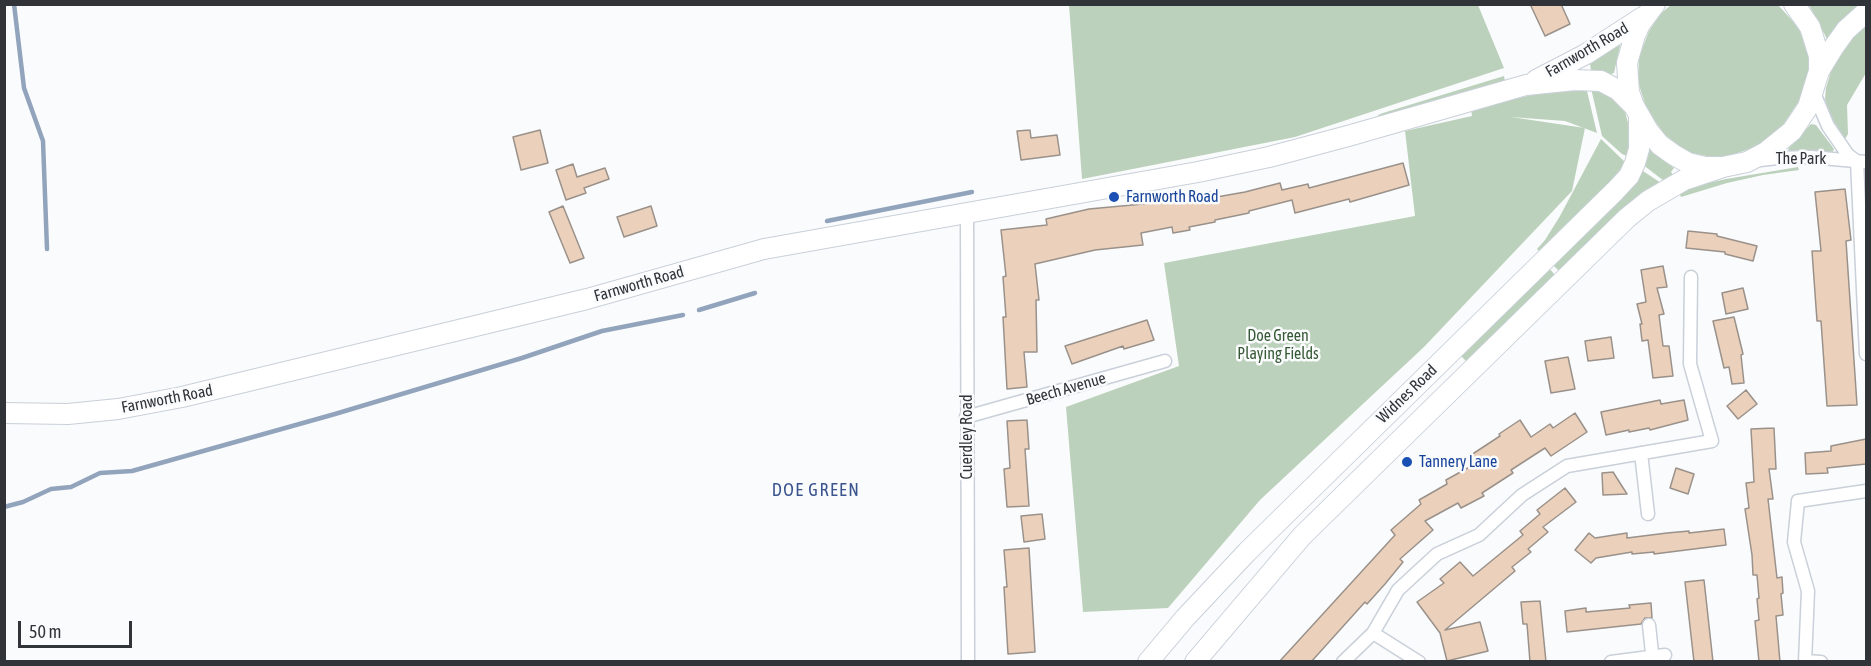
<!DOCTYPE html>
<html>
<head>
<meta charset="utf-8">
<style>
  body { margin:0 }
  #map { position:relative; width:1871px; height:666px; overflow:hidden; background:#fafbfd; font-family:"Asap Condensed",sans-serif }
  canvas { display:block }
  .frame { position:absolute; inset:0; border:6px solid #303337; pointer-events:none }
  .scale { position:absolute; left:18px; top:621px; width:114px; height:27px; box-sizing:border-box; border:3px solid #303337; border-top:0; padding-left:8px; font-size:18px; line-height:21px; white-space:nowrap; color:#303337; -webkit-text-stroke:4px #fafbfd; paint-order:stroke }
</style>
</head>
<body>
<div id="map">
<canvas width="1871" height="666"></canvas>
<div class="frame"></div>
<div class="scale">50 m</div>
</div>
<script>
const c = document.querySelector('canvas').getContext('2d');
c.lineJoin = 'round';
function fillPath(path, color) { c.fillStyle = color; c.fill(path, 'evenodd'); }
const toPath = rows => new Path2D(rows.map(r => 'M' + r).join(''));
function trace(path, color, width, dash) { c.strokeStyle = color; c.lineWidth = width; c.lineCap = dash ? 'butt' : 'round'; c.setLineDash(dash || []); c.stroke(path); }
function drawText(font, color, halo, rows, align = 'center') {
  c.font = font + ' "Asap Condensed",sans-serif'; c.lineWidth = 5; c.setLineDash([]); c.textBaseline = 'middle'; c.strokeStyle = halo; c.fillStyle = color; for (const [text, x, y, turn = 0] of rows) {
    c.save(); c.translate(x, y); c.rotate((+turn || 0) * Math.PI / 180); c.textAlign = isNaN(turn) ? turn : align; if (halo) c.strokeText(text, 0, 0); c.fillText(text, 0, 0); c.restore();
  }
}
const green = toPath([
  [1069,5,1478,5,1504,68,1295,137,1082,179],
  [1671,5,1778,5,1802,31,1809,55,1809,72,1801,98,1783,125,1758,146,1729,156,1711,157,1692,153,1682,148,1665,135,1647,110,1638,82,1639,57,1649,31,1660,14],
  [1809,5,1862,5,1827,39],
  [1866,23,1866,73,1847,105,1848,134,1845,139,1829,114,1825,99,1826,88,1831,71,1843,47],
  [1619,43,1620,46,1614,73,1611,74,1591,71,1590,63],
  [1504,76,1505,81,1378,119,1378,115,1383,113],
  [1586,87,1597,133,1565,121,1511,117,1585,128,1572,191,1424,347,1260,500,1168,608,1083,612,1066,407,1179,366,1164,263,1415,216,1405,131,1472,116,1471,109,1492,104,1558,89],
  [1591,88,1608,94,1625,112,1630,130,1627,156,1622,154,1602,136],
  [1811,124,1816,125,1834,149,1832,153,1790,152,1788,149],
  [1601,139,1625,162,1622,167,1610,184,1540,252,1537,249,1545,240,1560,216],
  [1647,147,1674,168,1671,172,1673,175,1664,181,1642,164],
  [1798,167,1799,170,1763,175,1727,183,1681,197,1679,192,1694,186,1726,179],
  [1640,169,1661,183,1559,271,1552,264],
  [1548,267,1555,275,1467,362,1459,354]
]);
const stream = toPath([
  [14,4,24,88,43,141,47,249],
  [827,221,972,192],
  [699,310,755,293],
  [4,507,23,502,51,489,71,487,100,473,132,471,335,414,522,358,602,331,683,315]
]);
const building = toPath([
  [1530,4,1561,4,1570,24,1545,36,1530,4],
  [540,130,548,163,521,170,513,137,540,130],
  [1030,130,1031,138,1057,135,1060,155,1021,160,1017,131,1030,130],
  [1403,163,1409,185,1350,202,1349,199,1295,213,1292,200,1249,211,1249,213,1215,220,1215,222,1189,227,1190,230,1173,233,1172,227,1141,233,1143,245,1095,250,1035,264,1039,300,1036,300,1037,352,1024,352,1027,387,1007,389,1003,317,1006,317,1003,277,1006,276,1001,230,1047,225,1046,219,1089,209,1143,204,1210,192,1211,198,1245,192,1280,183,1282,190,1308,184,1309,188,1403,163],
  [573,164,577,177,605,168,609,179,584,188,586,193,566,200,556,170,573,164],
  [1845,189,1851,240,1846,241,1857,405,1827,406,1821,321,1817,321,1812,251,1821,251,1815,192,1845,189],
  [563,206,584,258,570,263,549,212,563,206],
  [651,206,657,226,624,237,617,217,651,206],
  [1688,231,1717,234,1717,236,1757,246,1753,261,1725,254,1725,252,1686,248,1688,231],
  [1663,266,1667,287,1657,288,1664,314,1659,315,1663,346,1669,346,1673,376,1653,378,1648,340,1642,341,1640,324,1642,324,1637,304,1646,302,1641,270,1663,266],
  [1743,288,1748,309,1726,314,1722,293,1743,288],
  [1734,317,1743,354,1741,355,1744,383,1732,384,1729,367,1724,368,1713,321,1734,317],
  [1147,320,1154,340,1124,349,1123,346,1072,364,1065,346,1147,320],
  [1611,337,1614,358,1588,361,1585,341,1611,337],
  [1568,357,1575,389,1551,393,1545,361,1568,357],
  [1746,390,1757,404,1738,419,1727,406,1746,390],
  [1660,400,1661,404,1684,400,1688,420,1650,430,1649,428,1629,432,1629,430,1606,435,1601,412,1660,400],
  [1575,413,1587,432,1551,456,1545,448,1511,470,1513,473,1482,493,1484,496,1461,508,1458,503,1425,521,1433,530,1400,559,1403,562,1385,584,1367,604,1365,602,1311,662,1279,662,1395,535,1391,530,1421,504,1419,500,1447,484,1446,480,1473,465,1468,457,1500,436,1499,434,1520,420,1531,437,1550,424,1553,428,1575,413],
  [1027,420,1029,449,1025,449,1029,506,1007,507,1004,469,1010,468,1007,421,1027,420],
  [1774,428,1776,469,1769,469,1773,499,1768,499,1777,578,1782,577,1783,593,1781,594,1783,615,1776,616,1780,662,1759,662,1755,621,1759,620,1757,599,1759,598,1757,575,1753,575,1752,555,1745,509,1749,508,1746,483,1754,482,1751,429,1774,428],
  [1866,439,1866,464,1827,468,1828,473,1806,474,1805,453,1831,451,1831,446,1866,439],
  [1676,468,1694,474,1688,494,1670,488,1676,468],
  [1613,472,1627,494,1603,495,1602,473,1613,472],
  [1565,488,1576,502,1543,527,1548,532,1528,549,1531,552,1512,567,1515,571,1445,630,1480,622,1488,651,1447,661,1440,633,1417,602,1444,583,1440,579,1460,562,1473,576,1523,535,1520,531,1540,514,1537,510,1565,488],
  [1042,514,1045,539,1024,542,1021,516,1042,514],
  [1724,529,1726,545,1654,554,1654,552,1632,554,1632,552,1596,558,1591,563,1575,550,1589,533,1595,538,1627,533,1627,538,1667,533,1689,531,1689,533,1724,529],
  [1029,548,1035,652,1008,654,1004,587,1007,587,1004,550,1029,548],
  [1704,580,1713,662,1694,662,1685,582,1704,580],
  [1540,601,1546,662,1530,662,1527,624,1523,624,1521,602,1540,601],
  [1651,603,1652,618,1645,618,1641,624,1567,632,1565,611,1586,608,1586,612,1630,608,1629,605,1651,603]
]);
const minor = toPath([
  [1814,93,1828,126,1848,155,1855,160],
  [1760,160,1778,158,1811,157,1866,162],
  [1857,161,1866,354],
  [967,213,968,662],
  [966,417,1165,361],
  [1641,453,1648,514],
  [1649,625,1653,662],
  [1373,633,1419,662],
  [1805,661,1821,662],
  [1343,662,1373,633,1398,590,1437,554,1479,535,1522,495,1567,466,1712,441,1690,364,1691,277],
  [1611,662,1665,655],
  [1805,662,1808,591,1794,542,1798,501,1866,491]
]);
const primary = toPath([
  [1655,4,1640,24,1635,35,1627,63,1629,92,1634,106,1649,132,1660,145,1674,155,1688,163,1705,167,1723,167,1747,162,1766,152,1792,131,1808,107,1819,71,1819,56,1810,27,1794,4],
  [1819,71,1833,48,1846,30,1866,12],
  [1536,80,1586,54,1643,17],
  [4,413,68,414,118,409,182,397,587,299,764,249,1198,172,1269,157,1348,136,1526,85,1575,80,1601,81,1618,90,1634,106],
  [1148,662,1185,618,1247,552,1615,191,1629,176,1635,163,1639,149,1639,117],
  [1195,662,1302,536,1627,218,1648,201,1684,180,1723,167]
]);
const markers = [
  [1114,197,6,"#1a4fb4"],
  [1407,462,6,"#1a4fb4"]
];
const streetNames = [
  ["Farnworth Road",1587,50,-30],
  ["The Park",1801,159],
  ["Farnworth Road",639,284,-16],
  ["Beech Avenue",1066,389,-16],
  ["Widnes Road",1407,394,-44],
  ["Farnworth Road",167,399,-11],
  ["Cuerdley Road",967,437,-90]
];
const transitNames = [
  ["Farnworth Road",1126,197],
  ["Tannery Lane",1419,462]
];
const parkNames = [
  ["Doe Green",1278,336],
  ["Playing Fields",1278,354]
];
const neighbourhoodNames = [
  ["DOE GREEN",816,490]
];
fillPath(green, '#bcd1bb');
trace(stream, '#92a4bc', 4.5);
fillPath(building, '#ebd1bb');
trace(building, '#9a918a', 1.5);
trace(minor, '#c9d0d9', 15);
trace(primary, '#c9d0d9', 22);
trace(minor, '#fff', 12);
trace(primary, '#fff', 20);
for (const [x, y, r, color] of markers) { const dot = new Path2D(); dot.arc(x, y, r, 0, 2 * Math.PI); c.fillStyle = color; c.fill(dot); trace(dot, '#fafbfd', 2); }
drawText('16px', '#303337', '#fafbfd', streetNames);
drawText('16px', '#164399', '#fafbfd', transitNames, 'left');
drawText('16px', '#365935', '#fafbfd', parkNames);
c.letterSpacing = '1.5px';
drawText('18px', '#3c558f', '#fafbfd', neighbourhoodNames);
c.letterSpacing = '0px';
</script>
</body>
</html>
